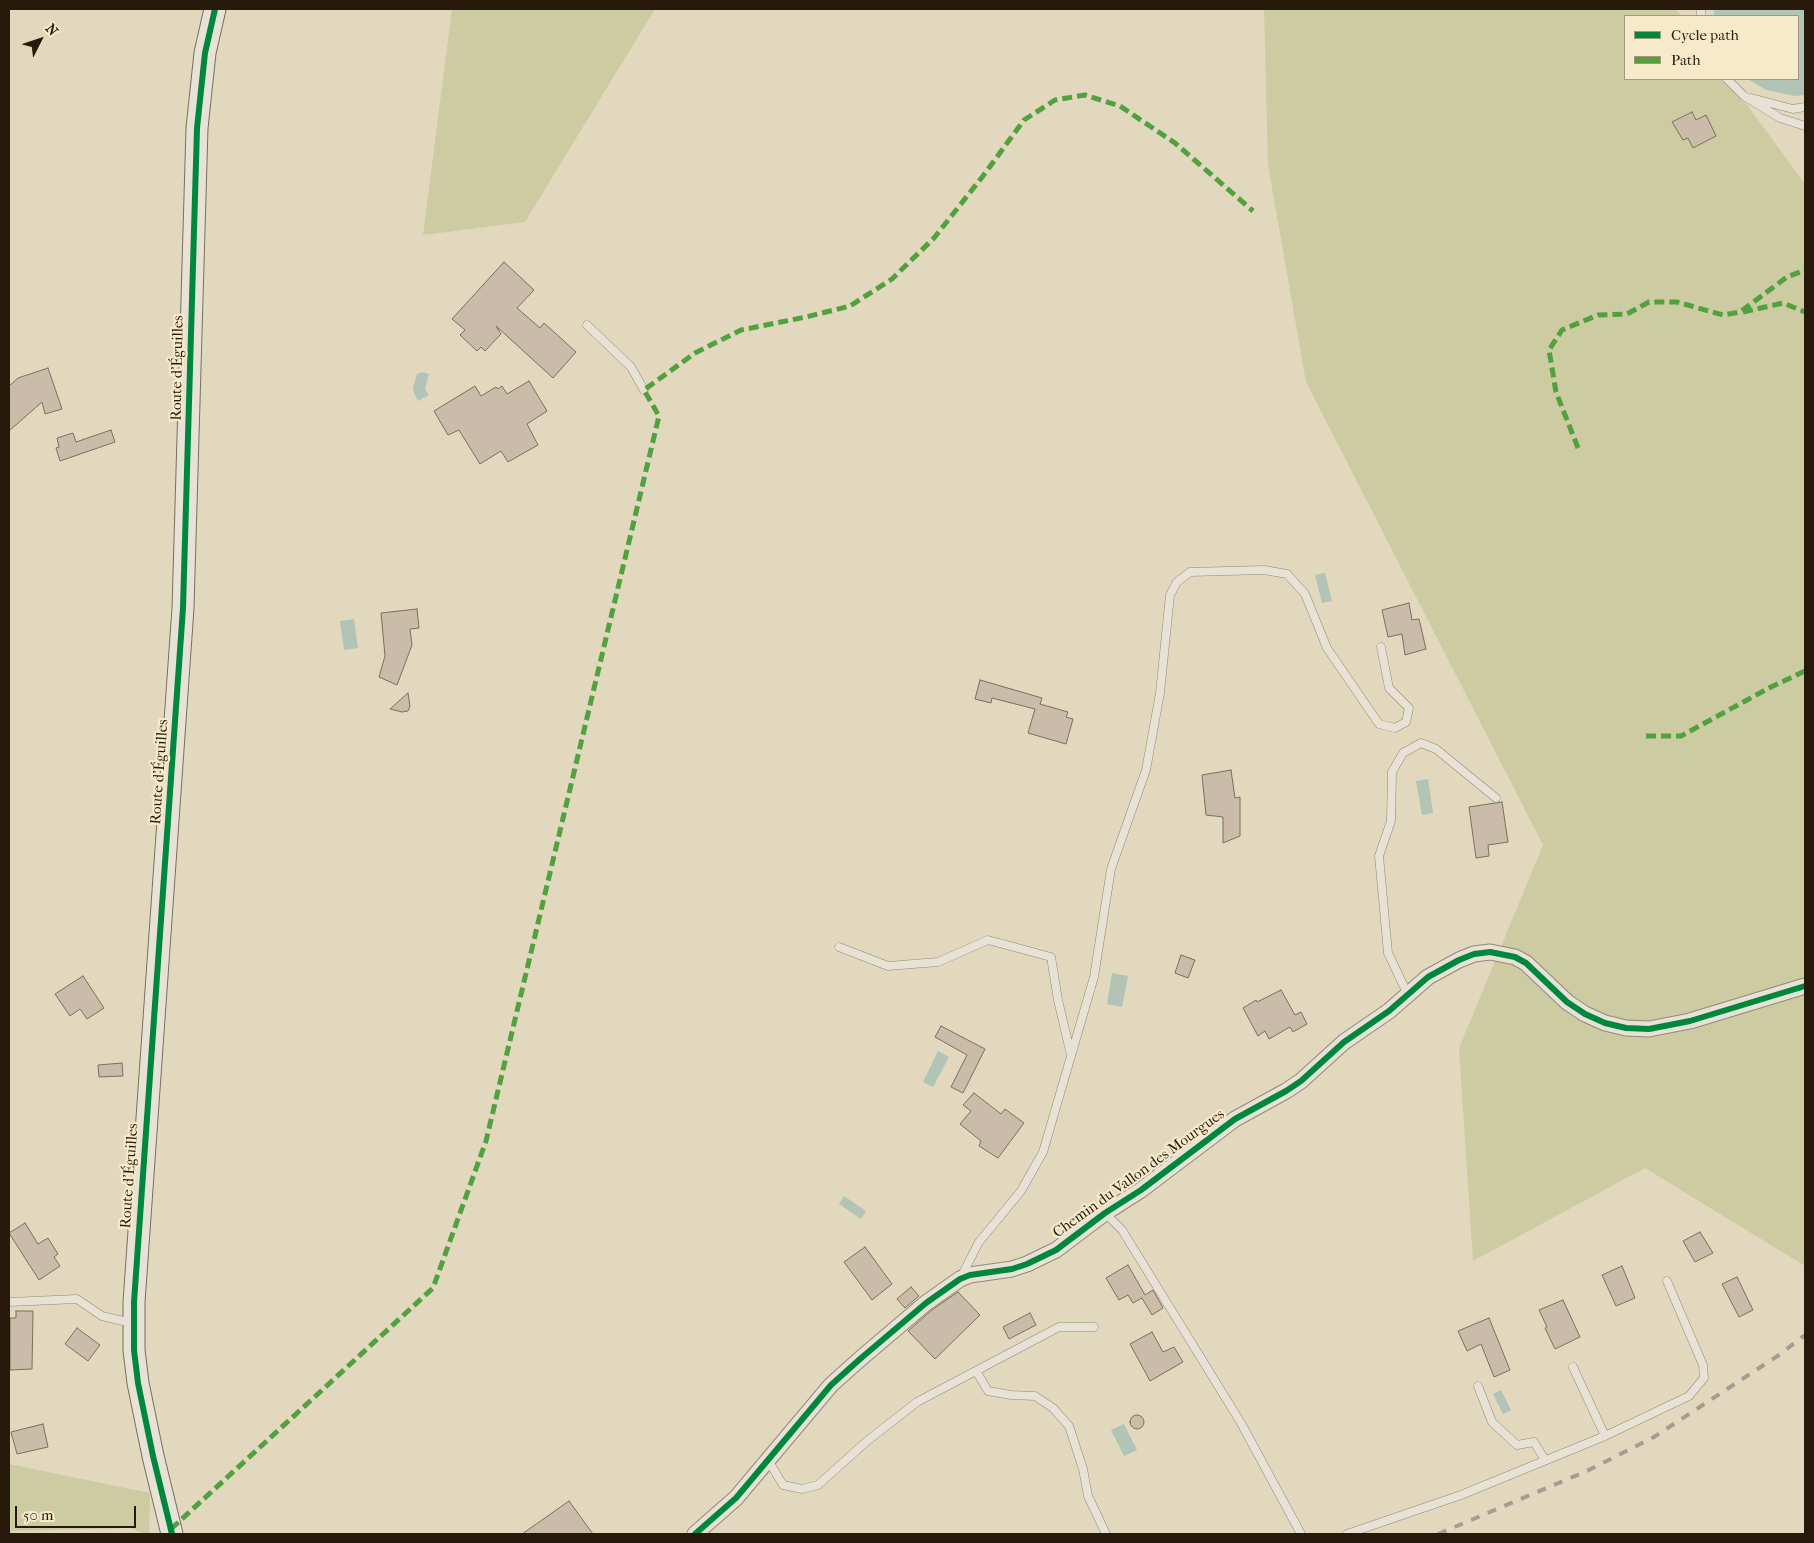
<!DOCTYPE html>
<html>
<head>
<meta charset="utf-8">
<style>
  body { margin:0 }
  #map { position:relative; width:1814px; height:1543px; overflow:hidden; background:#e2d8be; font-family:"IM FELL French Canon",serif }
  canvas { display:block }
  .frame { position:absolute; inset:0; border:10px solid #281a0b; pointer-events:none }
  .legend { position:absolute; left:1624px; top:15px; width:175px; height:65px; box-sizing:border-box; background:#f6eacb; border:1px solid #a4977e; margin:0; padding:6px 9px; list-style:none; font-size:15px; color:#281a0b }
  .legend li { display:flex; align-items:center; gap:10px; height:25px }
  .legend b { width:25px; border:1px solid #a4977e }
  .north { position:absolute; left:15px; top:15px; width:50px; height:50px; -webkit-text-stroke:4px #f6eacb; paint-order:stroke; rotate:49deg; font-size:14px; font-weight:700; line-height:20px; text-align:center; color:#281a0b }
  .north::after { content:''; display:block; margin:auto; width:18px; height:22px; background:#281a0b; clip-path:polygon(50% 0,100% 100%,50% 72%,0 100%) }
  .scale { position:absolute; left:15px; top:1506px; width:121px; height:22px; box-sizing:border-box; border:2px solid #281a0b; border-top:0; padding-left:6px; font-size:15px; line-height:18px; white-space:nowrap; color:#281a0b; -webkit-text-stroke:4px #f6eacb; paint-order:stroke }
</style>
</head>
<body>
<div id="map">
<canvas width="1814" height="1543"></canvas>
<div class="frame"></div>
<ul class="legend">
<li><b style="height:6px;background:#00873e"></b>Cycle path</li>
<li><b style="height:6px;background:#51a13e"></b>Path</li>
</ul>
<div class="north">N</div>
<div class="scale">50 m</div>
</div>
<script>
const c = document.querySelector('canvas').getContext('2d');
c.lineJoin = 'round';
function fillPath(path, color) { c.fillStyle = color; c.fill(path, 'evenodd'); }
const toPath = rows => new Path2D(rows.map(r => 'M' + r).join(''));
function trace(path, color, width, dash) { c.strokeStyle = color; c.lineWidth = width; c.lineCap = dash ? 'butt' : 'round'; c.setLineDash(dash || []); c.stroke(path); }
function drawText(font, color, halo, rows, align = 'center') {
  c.font = font + ' "IM FELL French Canon",serif'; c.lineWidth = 4.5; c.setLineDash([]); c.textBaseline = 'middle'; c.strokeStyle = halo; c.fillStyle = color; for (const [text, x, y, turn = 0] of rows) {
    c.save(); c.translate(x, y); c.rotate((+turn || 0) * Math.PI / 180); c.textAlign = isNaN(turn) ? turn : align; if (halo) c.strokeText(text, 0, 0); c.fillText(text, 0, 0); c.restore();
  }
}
const green = toPath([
  [452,9,655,9,525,222,423,235],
  [1264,9,1676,9,1682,16,1625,16,1625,79,1728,79,1805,184,1805,1266,1645,1168,1473,1261,1459,1048,1543,845,1306,382,1268,165],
  [9,1464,150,1493,149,1534,144,1534,131,1528,12,1531,9,1533]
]);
const water = toPath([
  [1714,9,1805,9,1805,95,1795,96,1766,90,1748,79,1798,79,1798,16,1714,16],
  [422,372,429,374,425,389,429,395,418,401,414,393,413,388,417,374],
  [1325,573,1332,601,1322,603,1315,575],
  [354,619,358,648,344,650,340,621],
  [1428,779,1433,813,1422,815,1416,781],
  [1112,973,1128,976,1122,1007,1107,1004],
  [938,1051,949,1057,933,1087,923,1082],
  [844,1196,866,1211,861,1219,839,1204],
  [1501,1390,1511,1410,1503,1414,1493,1394],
  [1124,1424,1137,1450,1124,1456,1111,1430]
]);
const building = toPath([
  [1692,112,1696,120,1706,115,1716,136,1693,148,1688,138,1683,140,1672,122,1692,112],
  [504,262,534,290,517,308,540,328,544,323,576,352,553,378,496,326,501,334,485,351,481,347,477,351,460,335,465,330,452,319,504,262],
  [48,368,62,409,45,414,42,402,9,431,9,386,18,378,48,368],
  [529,381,547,411,527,424,538,445,508,462,501,451,480,464,459,430,448,435,434,411,475,386,481,396,496,387,498,389,502,386,507,394,529,381],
  [111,430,115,442,60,461,56,448,59,447,57,438,73,433,76,442,111,430],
  [1409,603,1412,620,1419,619,1426,649,1405,655,1402,634,1388,637,1382,610,1409,603],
  [417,609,419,628,410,629,412,645,397,685,379,677,385,656,381,613,417,609],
  [980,680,1042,698,1040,704,1068,712,1066,717,1073,719,1066,744,1028,733,1035,709,992,698,991,703,975,699,980,680],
  [408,693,410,706,408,711,402,712,390,709,408,693],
  [1231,770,1235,798,1240,797,1240,836,1223,843,1223,817,1206,815,1202,775,1231,770],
  [1502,802,1508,842,1488,845,1489,856,1476,858,1469,807,1502,802],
  [1181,955,1195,960,1188,978,1175,973,1181,955],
  [83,976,104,1008,87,1019,80,1009,70,1016,55,994,83,976],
  [1281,990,1295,1015,1301,1012,1307,1024,1293,1032,1290,1027,1269,1039,1265,1031,1258,1036,1243,1008,1256,1000,1257,1002,1281,990],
  [941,1026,985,1049,963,1093,951,1087,967,1055,935,1037,941,1026],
  [122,1063,123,1076,99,1077,98,1065,122,1063],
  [974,1093,1001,1114,1005,1109,1024,1123,998,1158,979,1146,981,1141,960,1124,971,1111,963,1105,974,1093],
  [25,1223,38,1244,48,1238,58,1254,54,1257,60,1266,39,1280,9,1233,25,1223],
  [1700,1232,1713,1253,1695,1262,1683,1241,1700,1232],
  [865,1247,892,1284,872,1300,844,1262,865,1247],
  [1128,1265,1145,1295,1153,1290,1163,1308,1152,1315,1142,1298,1133,1303,1128,1295,1119,1300,1106,1278,1128,1265],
  [1622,1266,1635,1298,1616,1306,1602,1275,1622,1266],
  [1737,1277,1753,1310,1739,1317,1722,1284,1737,1277],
  [911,1287,919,1296,905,1308,897,1299,911,1287],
  [958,1292,980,1315,935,1359,908,1331,932,1310,958,1292],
  [1563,1300,1580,1337,1555,1349,1545,1328,1547,1327,1539,1310,1563,1300],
  [16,1311,33,1311,32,1369,10,1370,10,1318,16,1318,16,1311],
  [1030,1313,1036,1325,1009,1339,1003,1327,1030,1313],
  [1489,1318,1510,1370,1494,1377,1481,1344,1467,1351,1458,1331,1489,1318],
  [77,1328,100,1345,88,1361,65,1344,77,1328],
  [1152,1332,1163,1352,1174,1347,1183,1362,1150,1381,1130,1344,1152,1332],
  '1130 1422a7 7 0 1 1 14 0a7 7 0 1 1-14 0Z',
  [43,1424,48,1447,17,1454,11,1432,43,1424],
  [569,1501,593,1534,522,1534,569,1501]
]);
const lane = toPath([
  [1701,9,1701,16],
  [1727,79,1744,96,1780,118,1805,126],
  [1751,98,1793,109,1805,107],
  [587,325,631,367,644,390],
  [839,947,888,966,938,962,988,940,1051,957,1058,1000,1070,1051],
  [1408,995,1388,953,1379,856,1391,821,1392,772,1403,753,1421,743,1436,749,1496,798],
  [1105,1213,1122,1230,1241,1423,1301,1534],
  [961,1277,979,1242,1021,1191,1043,1152,1094,977,1111,869,1146,770,1160,693,1170,595,1177,582,1190,572,1264,570,1287,574,1305,594,1327,648,1379,724,1395,728,1406,722,1409,708,1389,688,1381,647],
  [9,1302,77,1299,102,1316,132,1323],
  [1573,1367,1605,1436],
  [976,1371,988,1391,1011,1395,1035,1396,1053,1408,1069,1426,1083,1469,1088,1496,1106,1534],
  [1478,1386,1492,1422,1517,1445,1534,1442,1545,1460],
  [768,1460,783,1485,802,1489,818,1485,867,1441,917,1402,1059,1327,1094,1327],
  [1347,1534,1461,1495,1605,1436,1689,1396,1704,1378,1703,1365,1667,1281]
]);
const street = toPath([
  [695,1534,736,1498,831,1385,860,1359,926,1303,960,1279,970,1275,1012,1269,1027,1264,1056,1250,1105,1213,1141,1190,1235,1119,1286,1091,1301,1081,1344,1042,1389,1011,1428,977,1459,960,1474,954,1490,952,1515,957,1526,963,1567,1002,1585,1014,1605,1023,1626,1028,1649,1029,1690,1021,1805,986]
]);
const secondary = toPath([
  [172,1534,153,1456,138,1383,134,1350,134,1302,183,608,197,128,205,53,215,9]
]);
const rail = toPath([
  [1438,1534,1587,1471,1654,1437,1779,1355,1805,1335]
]);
const quiet = toPath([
  [1743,312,1783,303,1805,312],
  [1578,448,1556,392,1549,350,1562,330,1598,315,1627,314,1649,302,1677,302,1723,315,1740,312,1787,277,1805,270],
  [1646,736,1681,736,1769,688,1805,671],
  [171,1529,433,1288,486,1141,659,416,644,390,695,353,741,330,806,317,850,306,892,279,934,238,983,176,1024,120,1055,100,1085,95,1120,106,1175,143,1253,211]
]);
const cycleway = toPath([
  [172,1534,153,1456,138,1383,134,1350,134,1302,183,608,197,128,205,53,215,9],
  [695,1534,736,1498,831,1385,860,1359,926,1303,960,1279,970,1275,1012,1269,1027,1264,1056,1250,1105,1213,1141,1190,1235,1119,1286,1091,1301,1081,1344,1042,1389,1011,1428,977,1459,960,1474,954,1490,952,1515,957,1526,963,1567,1002,1585,1014,1605,1023,1626,1028,1649,1029,1690,1021,1805,986]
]);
const streetNames = [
  ["Route d'Éguilles",178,368,-89],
  ["Route d'Éguilles",160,772,-86],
  ["Chemin du Vallon des Mourgues",1139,1174,-36],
  ["Route d'Éguilles",130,1176,-86]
];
fillPath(green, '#cdcba1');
fillPath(water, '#b1c4b6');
fillPath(building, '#cbbba9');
trace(building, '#777060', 1);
trace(lane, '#918979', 9);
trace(street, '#918979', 17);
trace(secondary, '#777060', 23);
trace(lane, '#e7e2d5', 8);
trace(street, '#e7e2d5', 15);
trace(secondary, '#e7e2d5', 21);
trace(rail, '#a39d92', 4, [9, 9]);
trace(quiet, '#51a13e', 5, [10, 5]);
trace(cycleway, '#00873e', 6);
drawText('15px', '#281a0b', '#f6eacb', streetNames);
</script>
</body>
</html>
